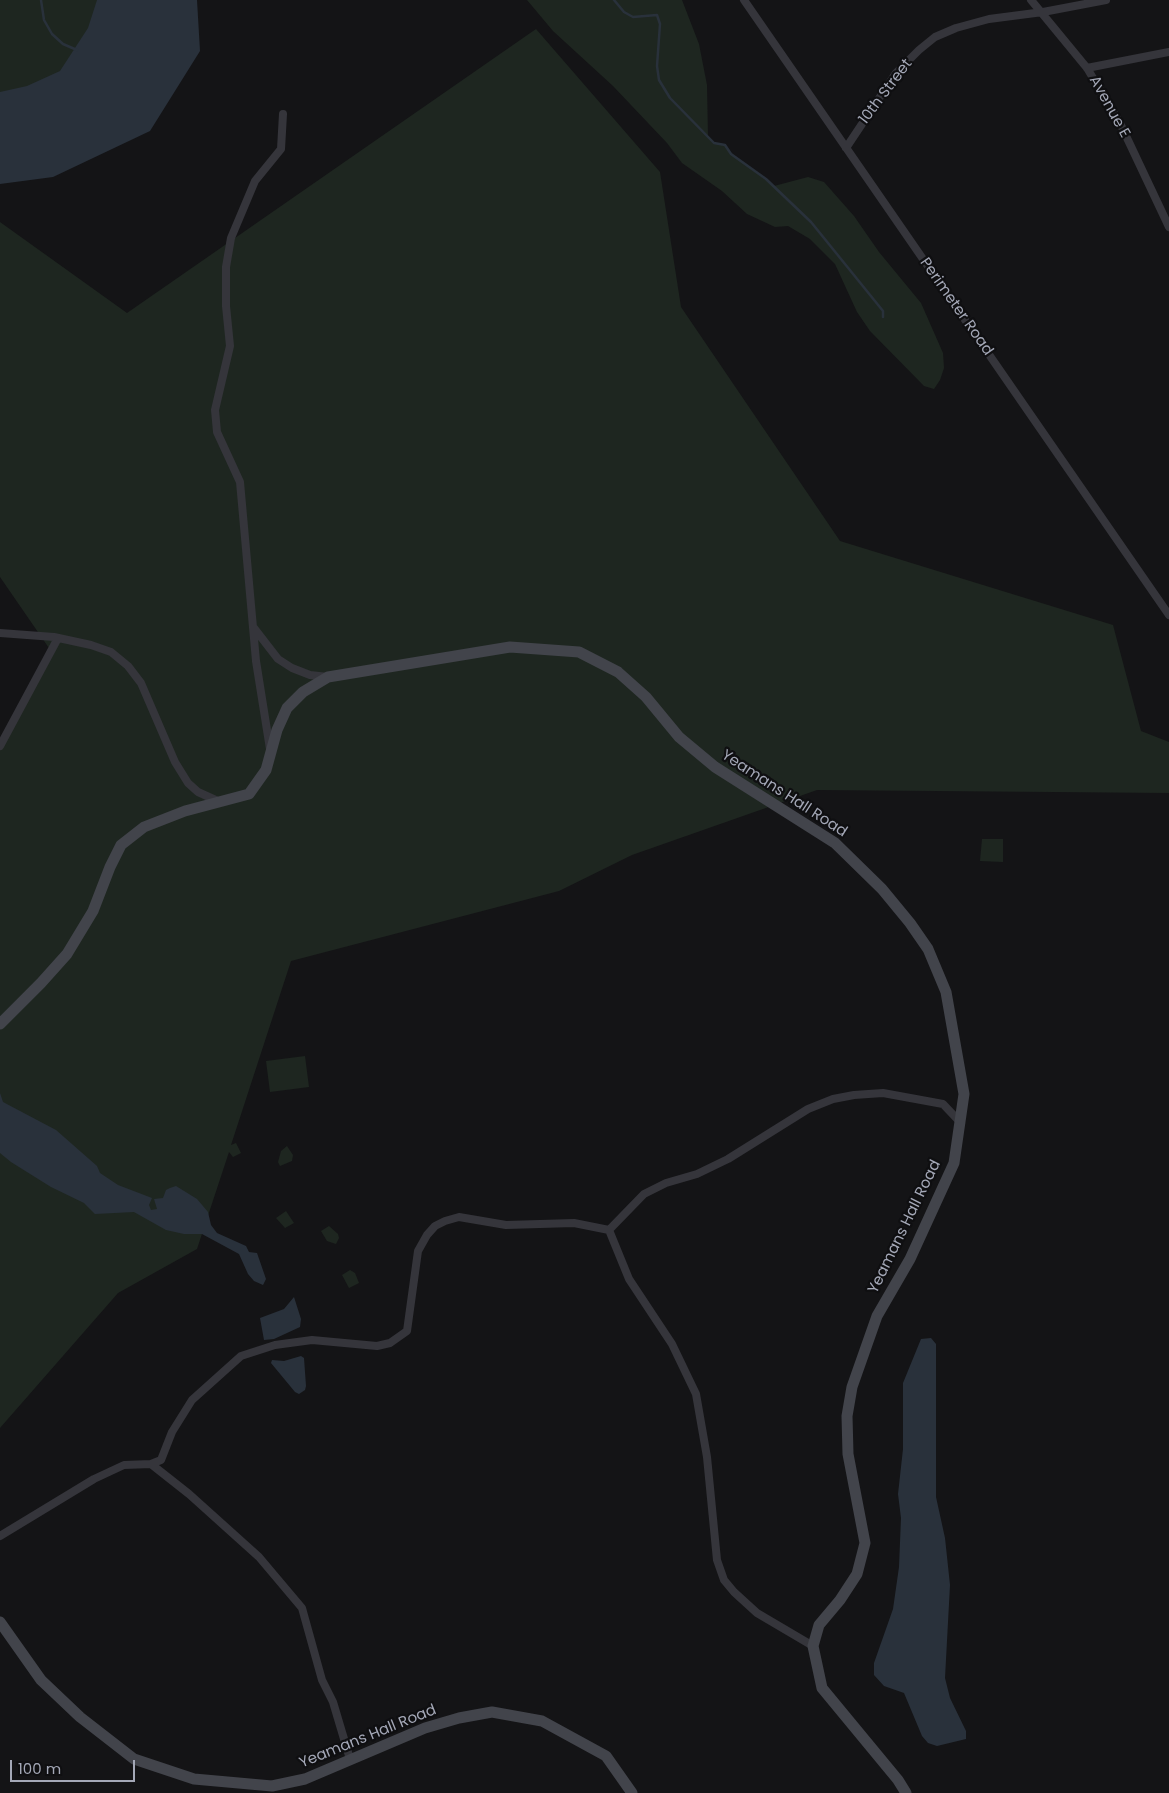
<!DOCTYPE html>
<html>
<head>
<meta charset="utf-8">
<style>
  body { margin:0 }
  #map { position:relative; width:1169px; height:1793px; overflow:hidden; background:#141416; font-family:Poppins,sans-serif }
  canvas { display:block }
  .scale { position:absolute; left:10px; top:1760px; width:125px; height:22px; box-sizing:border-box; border:2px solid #a4a8b7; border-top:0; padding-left:6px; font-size:15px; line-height:18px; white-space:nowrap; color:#a4a8b7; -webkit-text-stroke:4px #0f0f11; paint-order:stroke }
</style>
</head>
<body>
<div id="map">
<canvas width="1169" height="1793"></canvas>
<div class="scale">100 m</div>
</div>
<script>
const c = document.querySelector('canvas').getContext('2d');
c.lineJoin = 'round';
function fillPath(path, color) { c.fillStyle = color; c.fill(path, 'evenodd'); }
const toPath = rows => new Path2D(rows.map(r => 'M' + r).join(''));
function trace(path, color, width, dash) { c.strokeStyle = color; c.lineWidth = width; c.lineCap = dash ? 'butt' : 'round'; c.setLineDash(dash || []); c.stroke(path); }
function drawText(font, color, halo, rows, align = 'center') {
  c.font = font + ' Poppins,sans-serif'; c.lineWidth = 4.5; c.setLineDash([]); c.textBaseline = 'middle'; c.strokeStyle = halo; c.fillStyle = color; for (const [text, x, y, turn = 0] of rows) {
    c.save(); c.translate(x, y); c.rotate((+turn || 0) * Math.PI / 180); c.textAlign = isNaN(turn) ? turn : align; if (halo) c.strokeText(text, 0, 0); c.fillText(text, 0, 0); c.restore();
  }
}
const green = toPath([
  [0,0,110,0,113,43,0,111],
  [527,0,682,0,699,44,707,85,708,136,714,143,725,145,731,154,774,186,808,177,824,182,854,216,879,252,921,303,943,353,944,368,940,380,934,389,924,386,870,331,857,312,835,264,810,239,788,226,775,227,747,214,722,191,682,163,667,143,613,86,553,31],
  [536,29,660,172,681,307,840,541,1113,625,1141,731,1169,742,1169,793,817,790,632,855,559,891,291,961,231,1145,236,1143,241,1153,233,1157,229,1152,197,1249,118,1293,0,1428,0,750,51,651,0,577,0,222,127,313],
  [982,839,1003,839,1003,862,980,861],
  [305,1056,309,1087,270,1092,266,1061],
  [287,1146,293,1155,292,1161,280,1166,278,1162,281,1151],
  [286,1211,294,1223,285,1228,276,1218],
  [329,1226,338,1234,339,1238,336,1244,327,1241,321,1231],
  [350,1270,355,1273,359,1283,349,1288,342,1275]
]);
const water = toPath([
  [97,0,197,0,200,51,150,131,53,177,0,184,0,92,27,86,60,71,88,28],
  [0,1093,3,1102,56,1130,97,1166,100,1173,118,1185,152,1198,149,1205,151,1210,157,1209,154,1199,163,1198,166,1190,170,1188,176,1186,197,1199,208,1212,211,1225,217,1233,246,1246,249,1252,257,1253,266,1279,263,1285,254,1281,248,1274,239,1254,202,1234,184,1234,166,1230,134,1212,95,1214,84,1203,51,1187,11,1162,0,1153],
  [294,1297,301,1319,300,1327,274,1339,264,1340,260,1318,284,1309],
  [931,1338,936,1344,936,1497,945,1538,950,1585,945,1678,950,1698,966,1731,966,1739,937,1746,928,1743,922,1736,904,1693,884,1686,874,1675,874,1663,893,1609,899,1567,901,1518,898,1494,903,1449,903,1383,921,1339],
  [301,1356,304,1358,306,1386,305,1390,299,1394,295,1392,271,1363,272,1360,284,1361]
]);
const stream = toPath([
  [41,0,44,20,52,34,63,44,77,50],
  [614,0,624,12,633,17,657,15,660,24,657,66,659,80,670,98,714,143,725,145,731,154,766,179,811,222,883,311,883,317]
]);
const street = toPath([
  [744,0,1169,615],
  [1031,0,1087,68,1119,121,1169,227],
  [1087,68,1169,52],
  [846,148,896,73,919,50,935,37,956,28,989,19,1043,12,1106,0],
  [254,628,278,659,292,668,310,675,328,677],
  [0,633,54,637,91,645,111,652,128,666,141,683,175,762,188,783,198,792,220,802],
  [0,746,58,638],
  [270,749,256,661,240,482,217,432,215,410,230,346,226,306,226,267,231,238,255,181,281,149,283,114],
  [609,1230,629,1279,672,1344,696,1394,707,1457,717,1560,724,1580,734,1592,757,1613,813,1646],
  [151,1464,189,1494,259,1557,302,1608,322,1680,333,1702,350,1759],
  [0,1536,94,1479,124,1465,151,1464,161,1460,172,1432,192,1400,241,1356,275,1345,312,1340,377,1346,390,1343,407,1331,418,1251,427,1235,435,1226,445,1221,459,1217,506,1225,574,1223,609,1230,644,1194,666,1183,697,1174,728,1159,808,1109,833,1099,854,1095,883,1093,943,1104,961,1123]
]);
const secondary = toPath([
  [0,1024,41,983,67,954,93,911,110,867,121,845,144,827,185,811,249,794,266,770,277,730,287,708,303,692,328,677,510,647,579,652,618,672,646,697,679,737,715,767,835,843,882,889,910,923,928,949,946,992,964,1094,954,1163,910,1259,877,1316,852,1387,847,1416,848,1454,865,1543,857,1574,840,1600,819,1625,813,1646,822,1688,898,1780,906,1793],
  [0,1622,41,1680,80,1717,134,1759,194,1779,272,1786,305,1779,425,1728,459,1718,492,1712,542,1721,606,1756,632,1793]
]);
const streetNames = [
  ["10th Street",886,92,-53],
  ["Avenue E",1109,107,61],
  ["Perimeter Road",956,307,55],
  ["Yeamans Hall Road",784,794,33],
  ["Yeamans Hall Road",905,1227,-64],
  ["Yeamans Hall Road",368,1737,-22]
];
fillPath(green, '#1e2620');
fillPath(water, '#29313b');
trace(stream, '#29313b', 2.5);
trace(street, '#35353b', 8);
trace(secondary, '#42444b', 11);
drawText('15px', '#a4a8b7', '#0f0f11', streetNames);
</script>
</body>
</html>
